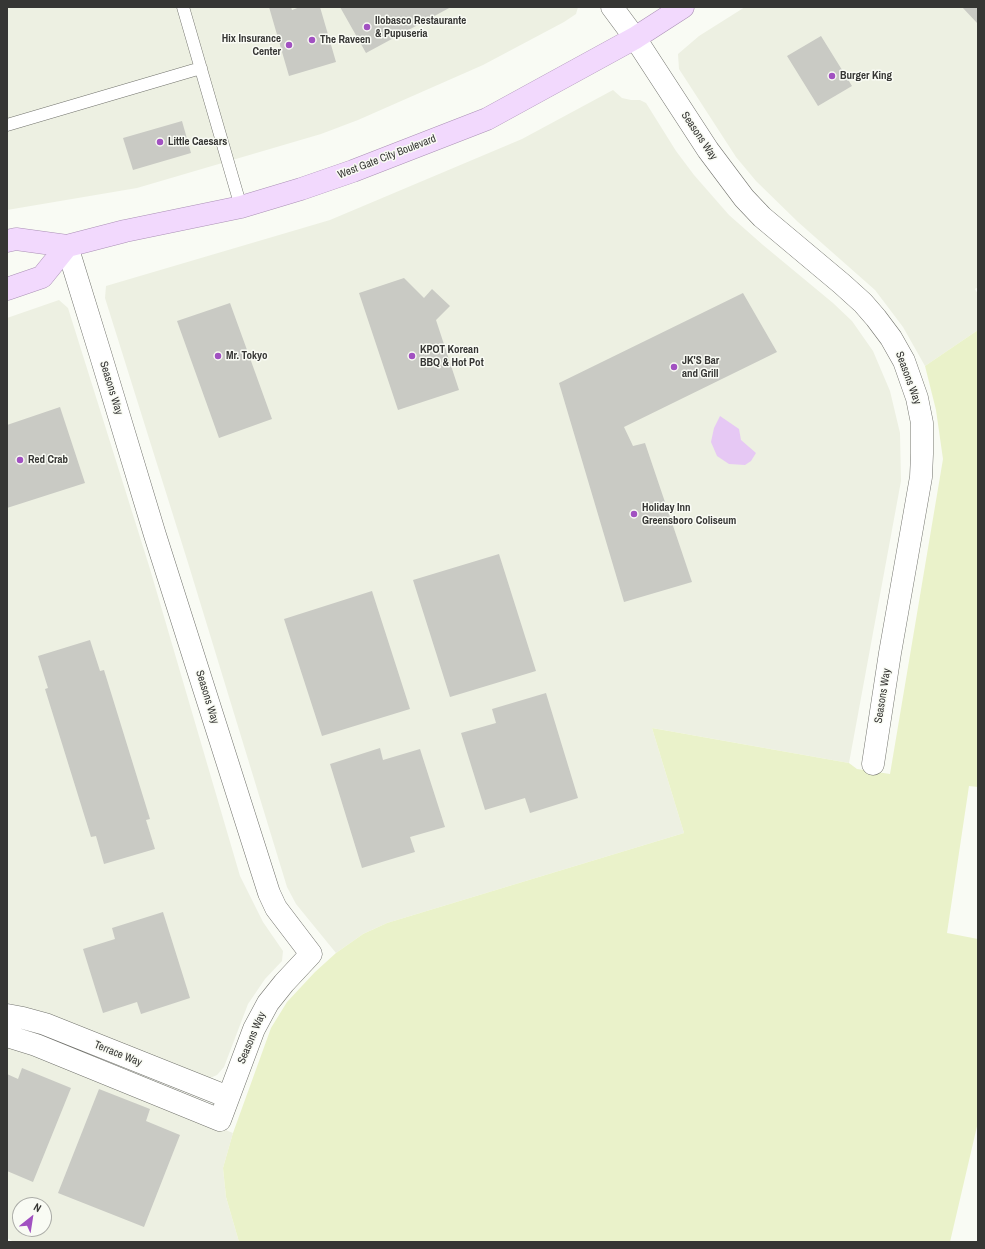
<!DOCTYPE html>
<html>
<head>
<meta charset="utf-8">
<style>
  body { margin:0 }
  #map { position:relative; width:985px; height:1249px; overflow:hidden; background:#f9fbf4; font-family:"Archivo Narrow",sans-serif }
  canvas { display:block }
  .frame { position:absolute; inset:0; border:8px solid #363634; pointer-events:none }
  .north { position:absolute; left:12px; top:1197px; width:40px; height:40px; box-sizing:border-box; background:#f9fbf4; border:1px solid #abaca7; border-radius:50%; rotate:30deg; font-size:11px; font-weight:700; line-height:16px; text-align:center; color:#363634 }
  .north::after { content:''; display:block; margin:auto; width:14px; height:18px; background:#a151c1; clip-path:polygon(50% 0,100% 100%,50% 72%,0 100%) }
</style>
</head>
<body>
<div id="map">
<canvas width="985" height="1249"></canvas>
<div class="frame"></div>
<div class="north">N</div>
</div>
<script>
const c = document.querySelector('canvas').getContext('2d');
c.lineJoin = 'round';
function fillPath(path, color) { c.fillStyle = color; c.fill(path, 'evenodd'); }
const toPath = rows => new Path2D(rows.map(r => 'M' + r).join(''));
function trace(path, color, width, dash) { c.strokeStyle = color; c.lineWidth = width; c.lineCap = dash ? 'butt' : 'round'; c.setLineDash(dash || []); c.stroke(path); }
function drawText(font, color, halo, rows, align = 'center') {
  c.font = font + ' "Archivo Narrow",sans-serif'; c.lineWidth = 3; c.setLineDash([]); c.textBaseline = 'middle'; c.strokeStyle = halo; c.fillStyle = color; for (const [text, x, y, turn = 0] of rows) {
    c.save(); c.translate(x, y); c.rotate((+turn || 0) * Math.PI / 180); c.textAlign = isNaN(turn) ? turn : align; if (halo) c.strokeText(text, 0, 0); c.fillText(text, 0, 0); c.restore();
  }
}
const built = toPath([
  [7,7,578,7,576,14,564,22,483,65,358,120,321,134,137,188,7,210],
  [745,7,978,7,978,287,975,289,978,294,978,330,925,366,903,327,875,290,798,222,756,181,736,157,679,69,678,54,699,36],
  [613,90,622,98,631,100,640,100,646,103,676,151,694,175,729,215,763,245,833,303,852,321,873,351,890,391,900,433,901,481,849,763,652,728,684,833,387,923,363,934,336,953,296,904,287,887,189,566,105,298,106,286,330,220,522,139],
  [59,300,68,308,150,569,240,876,263,922,283,951,282,961,265,979,248,1004,224,1067,217,1075,210,1078,198,1076,39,1011,7,1003,7,318],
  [7,1047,29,1052,233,1133,223,1168,226,1197,239,1242,14,1242,7,1238],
  [20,1205,44,1205,44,1229,20,1229]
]);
const green = toPath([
  [978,330,978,787,969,786,947,933,978,939,978,1122,950,1242,239,1242,226,1197,223,1168,233,1133,271,1028,287,1002,315,972,336,953,363,934,387,923,684,833,652,728,849,763,857,769,890,774,943,459,936,410,925,366]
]);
const water = toPath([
  [720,416,739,429,741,440,756,453,751,461,745,465,729,464,717,456,711,442,714,428]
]);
const building = toPath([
  [269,7,291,7,292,10,300,7,320,7,336,62,289,76],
  [340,7,451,7,366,53],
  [962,7,978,7,978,24],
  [821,36,852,86,818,106,787,56],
  [182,121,191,153,133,170,123,138],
  [404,278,424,298,432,289,450,306,436,320,459,390,398,410,359,293],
  [743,293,777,352,624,427,633,446,645,443,692,582,624,602,559,383],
  [230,303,272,419,219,438,177,321],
  [60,407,85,483,7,508,7,425],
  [499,554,536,671,450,697,413,580],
  [372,591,410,709,322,736,284,619],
  [90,640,100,671,104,670,150,819,146,820,155,849,104,864,96,836,91,837,45,689,48,688,38,656],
  [546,693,578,798,530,813,525,798,485,810,461,733,496,723,492,709],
  [380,748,383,760,420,749,445,827,410,837,415,852,362,868,330,764],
  [163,912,190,998,141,1014,137,1002,103,1013,83,949,115,939,112,928],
  [22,1068,71,1088,33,1182,7,1171,7,1074,18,1079],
  [99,1089,150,1109,146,1121,180,1135,144,1227,58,1193]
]);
const service = toPath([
  [183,7,241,207],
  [7,125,201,68]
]);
const minor = toPath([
  [612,7,635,38,708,150,744,198,762,217,842,284,863,303,876,318,891,338,904,361,917,398,922,423,922,454,921,477,890,653,873,764],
  [7,1015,23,1018,45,1024,228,1097],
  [7,1036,36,1045,220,1120,254,1029,268,1003,284,983,311,954,276,908,269,893,155,535,100,353,67,246]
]);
const primary = toPath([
  [7,241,16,239,67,246,125,231,241,207,301,189,353,171,487,119,635,38,683,7],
  [7,289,42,277,67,246]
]);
const markers = [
  [367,27,4,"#a151c1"],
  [312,40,4,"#a151c1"],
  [289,45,4,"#a151c1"],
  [832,76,4,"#a151c1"],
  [160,142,4,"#a151c1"],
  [218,356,4,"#a151c1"],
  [412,356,4,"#a151c1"],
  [674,367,4,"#a151c1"],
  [20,460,4,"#a151c1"],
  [634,514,4,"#a151c1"]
];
const poiNames = [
  ["Ilobasco Restaurante",375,21],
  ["& Pupuseria",375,34],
  ["Hix Insurance",281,39,"right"],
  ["Center",281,52,"right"],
  ["The Raveen",320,40],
  ["Burger King",840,76],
  ["Little Caesars",168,142],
  ["KPOT Korean",420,350],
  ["BBQ & Hot Pot",420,363],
  ["Mr. Tokyo",226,356],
  ["JK'S Bar",682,361],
  ["and Grill",682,374],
  ["Red Crab",28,460],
  ["Holiday Inn",642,508],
  ["Greensboro Coliseum",642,521]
];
const streetNames = [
  ["Seasons Way",699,136,56],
  ["West Gate City Boulevard",387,157,-21],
  ["Seasons Way",908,378,70],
  ["Seasons Way",111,388,73],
  ["Seasons Way",883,696,-81],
  ["Seasons Way",207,697,73],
  ["Seasons Way",252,1038,-67],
  ["Terrace Way",118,1054,22]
];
fillPath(built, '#edf0e2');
fillPath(green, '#eaf2ca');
fillPath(water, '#e6c8f4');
fillPath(building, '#c9cac4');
trace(service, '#72736d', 13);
trace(minor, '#72736d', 23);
trace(primary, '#aa90b5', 23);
trace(service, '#fff', 12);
trace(minor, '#fff', 22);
trace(primary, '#f2d9fd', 22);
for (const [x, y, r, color] of markers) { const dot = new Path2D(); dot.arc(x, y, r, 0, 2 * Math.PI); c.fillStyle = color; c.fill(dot); trace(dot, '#f9fbf4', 1.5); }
drawText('bold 11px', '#363634', '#f9fbf4', poiNames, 'left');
drawText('11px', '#363634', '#f9fbf4', streetNames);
</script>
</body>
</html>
